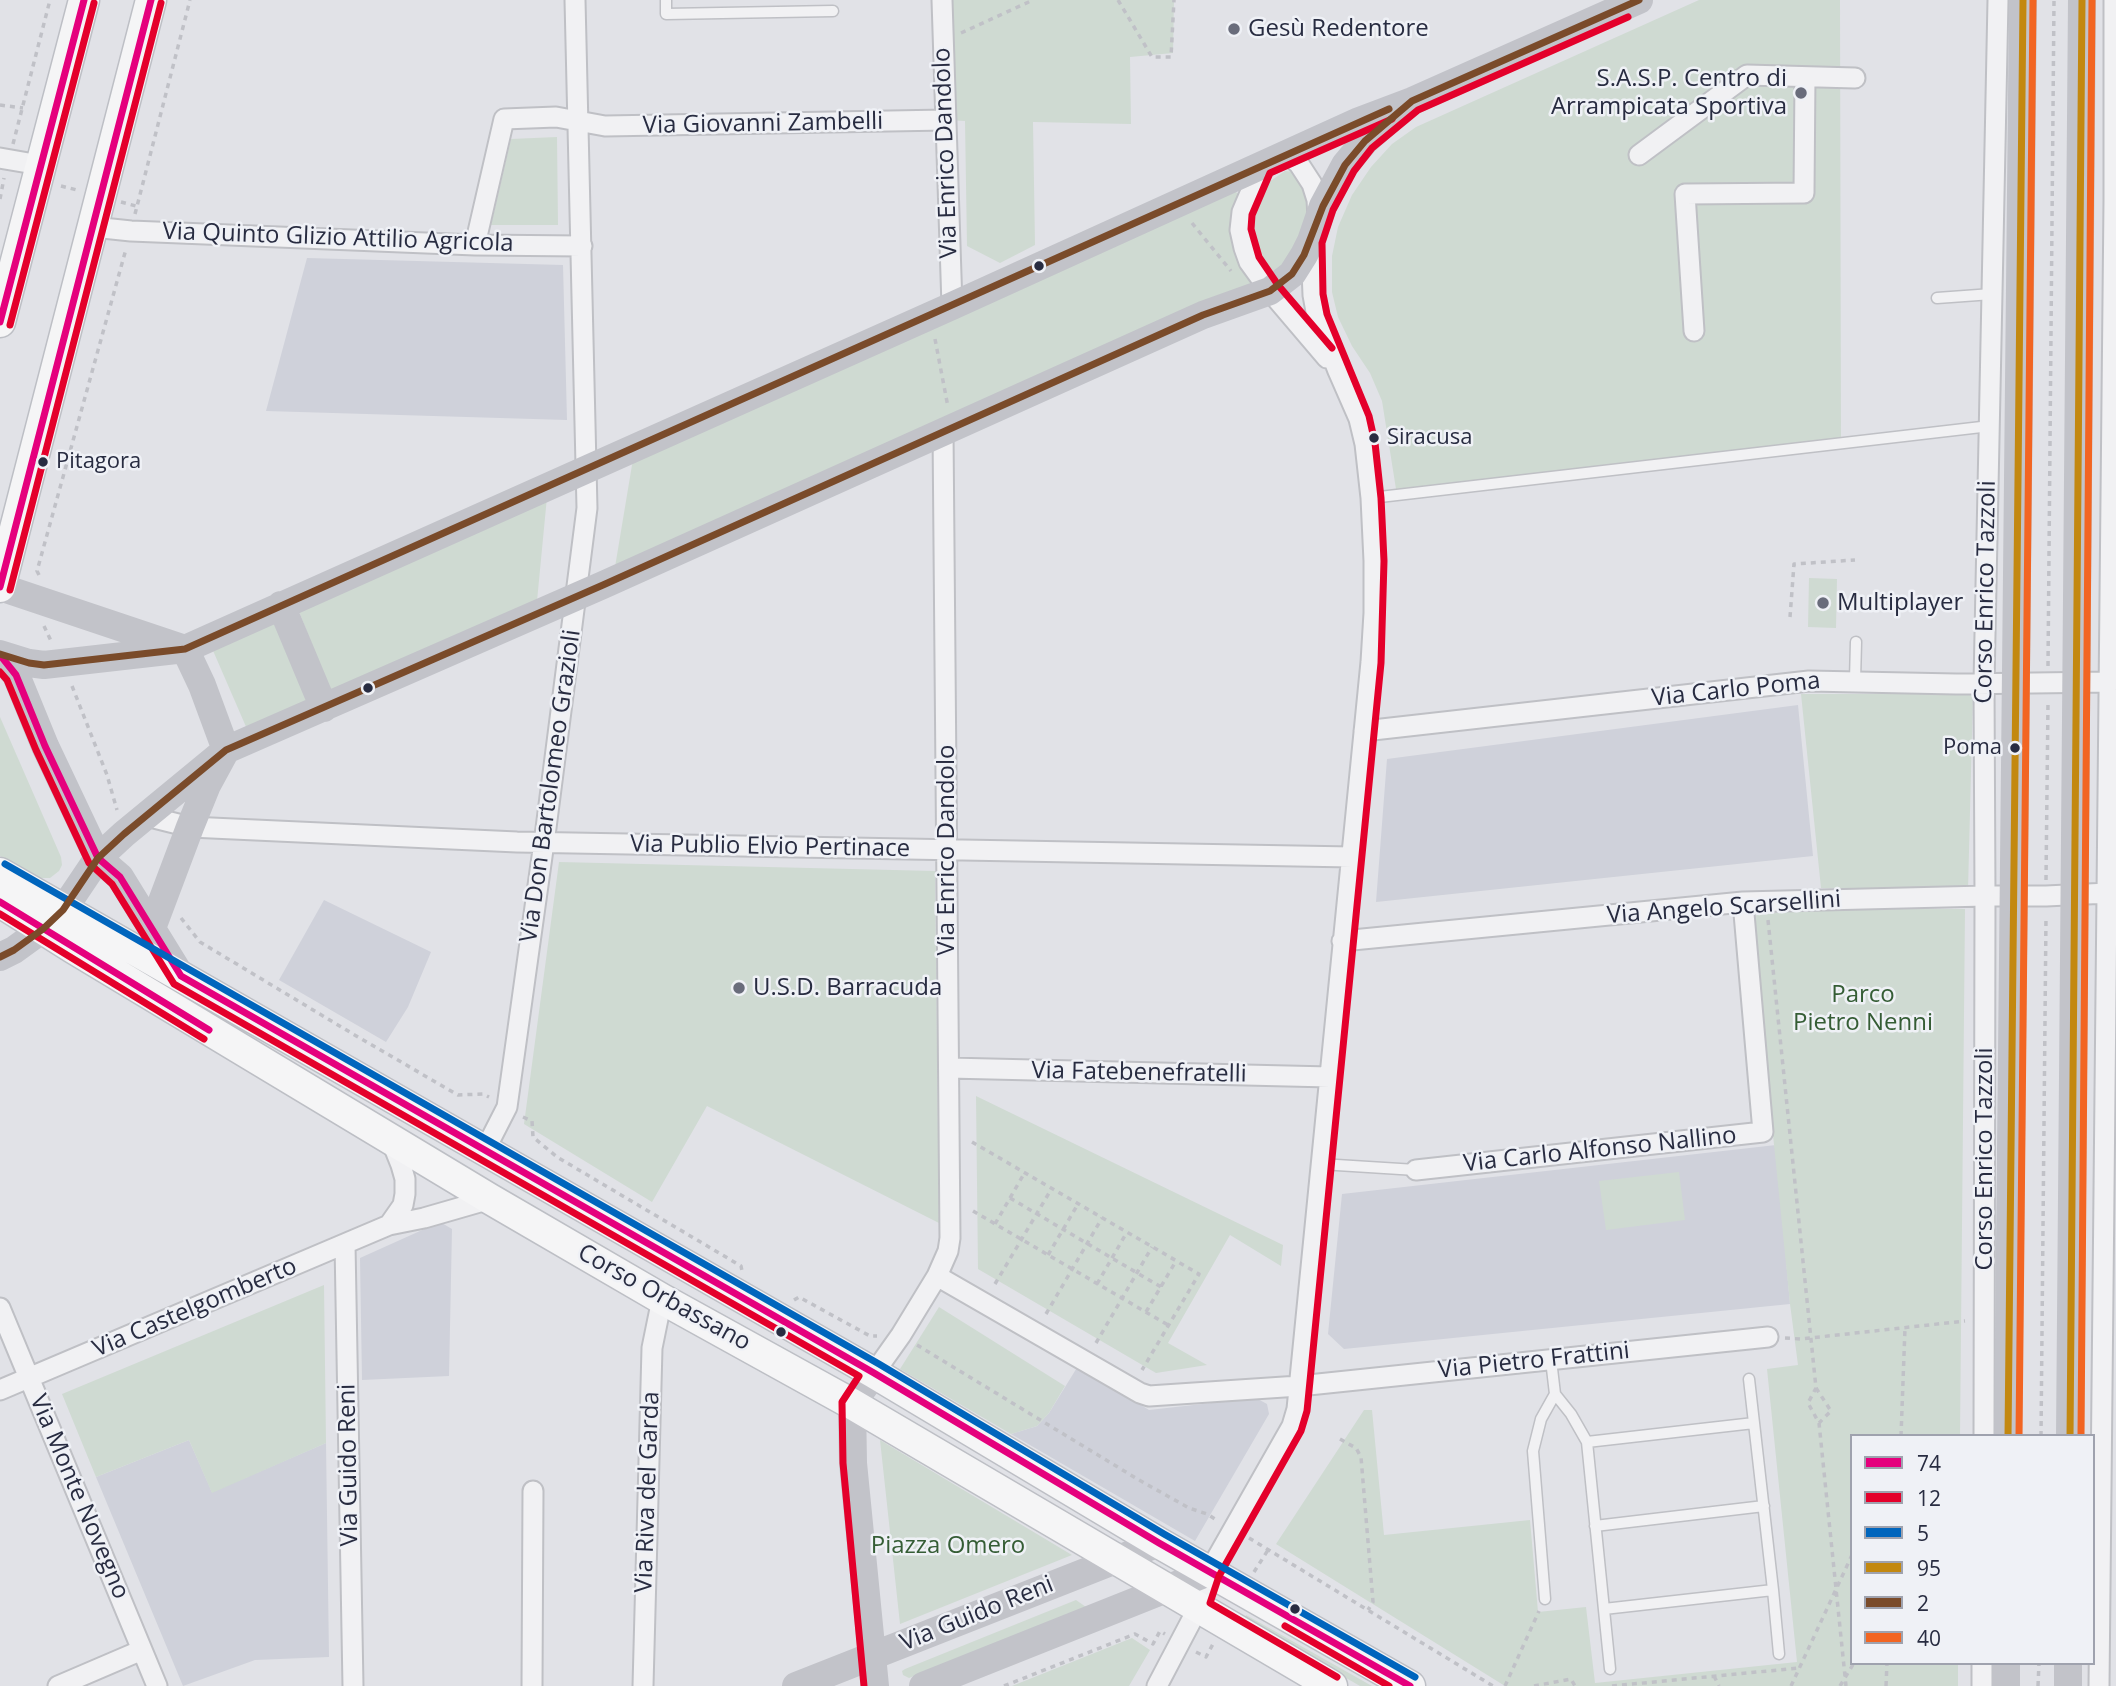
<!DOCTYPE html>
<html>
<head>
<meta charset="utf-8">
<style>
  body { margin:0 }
  #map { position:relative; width:2116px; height:1686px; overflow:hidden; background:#e1e2e7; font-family:"Open Sans",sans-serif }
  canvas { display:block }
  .legend { position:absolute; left:1850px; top:1434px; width:245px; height:231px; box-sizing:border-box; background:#eff1f6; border:2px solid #9fa2ae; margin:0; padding:9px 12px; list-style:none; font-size:21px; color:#282c41 }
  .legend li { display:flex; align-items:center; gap:14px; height:35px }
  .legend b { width:35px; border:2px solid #9fa2ae }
</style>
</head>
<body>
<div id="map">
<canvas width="2116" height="1686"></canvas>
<ul class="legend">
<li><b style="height:9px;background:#e5007d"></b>74</li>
<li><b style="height:9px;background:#e4002b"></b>12</li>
<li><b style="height:9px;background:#0065bd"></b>5</li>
<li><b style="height:9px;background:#c38810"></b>95</li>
<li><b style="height:9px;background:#7a4b2a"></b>2</li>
<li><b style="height:9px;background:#f26522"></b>40</li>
</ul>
</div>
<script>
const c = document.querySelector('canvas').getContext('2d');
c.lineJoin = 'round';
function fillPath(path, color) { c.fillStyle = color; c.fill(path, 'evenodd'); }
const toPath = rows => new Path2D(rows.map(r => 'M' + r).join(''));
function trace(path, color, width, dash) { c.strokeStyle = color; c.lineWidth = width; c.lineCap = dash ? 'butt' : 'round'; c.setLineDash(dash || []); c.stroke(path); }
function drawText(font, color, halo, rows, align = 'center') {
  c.font = font + ' "Open Sans",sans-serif'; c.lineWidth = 5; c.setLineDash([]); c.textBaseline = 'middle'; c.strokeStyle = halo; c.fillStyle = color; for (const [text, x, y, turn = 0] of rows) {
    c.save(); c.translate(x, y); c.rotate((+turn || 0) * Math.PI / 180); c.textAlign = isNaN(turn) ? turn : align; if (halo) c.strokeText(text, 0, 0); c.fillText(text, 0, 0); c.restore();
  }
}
const built = toPath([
  [307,258,563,265,567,420,266,411],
  [1798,705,1813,856,1376,902,1387,759],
  [324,900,431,952,408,1007,386,1042,279,980],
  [1776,1145,1790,1304,1344,1349,1328,1334,1342,1194],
  [440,1222,452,1229,449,1376,362,1380,360,1258],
  [1078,1366,1149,1410,1256,1398,1267,1404,1269,1414,1195,1541,1011,1434,1037,1426,1049,1413],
  [189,1440,212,1492,326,1443,329,1657,255,1660,183,1686,96,1477]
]);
const green = toPath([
  [942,0,1174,0,1173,53,1130,57,1131,124,1033,122,1035,245,1000,263,967,246,965,121,946,120],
  [1699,0,1840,0,1841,439,1396,489,1382,401,1370,373,1352,346,1338,317,1332,292,1332,256,1338,227,1352,195,1371,167,1392,144,1416,127],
  [557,137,558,225,491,225,511,139],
  [1285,171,1296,172,1310,201,1304,241,1271,277,1259,261,1252,246,1251,219,1254,205,1260,193,1269,182],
  [1234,191,1241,195,1256,283,615,567,633,459],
  [547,497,537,601,331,693,298,609],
  [1809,578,1837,579,1836,628,1808,627],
  [276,618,311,701,247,729,211,646],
  [1801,694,1973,694,1968,890,1821,888],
  [0,717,61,857,62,865,59,871,50,878,37,878,0,856],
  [559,862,935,871,939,1223,707,1106,652,1202,524,1124],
  [1812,908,1965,909,1960,1436,1852,1436,1852,1663,1958,1663,1958,1686,1505,1686,1276,1544,1364,1410,1372,1410,1384,1535,1530,1520,1538,1612,1586,1607,1595,1683,1797,1662,1767,1369,1798,1365,1790,1304,1751,916],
  [976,1096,1283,1245,1281,1266,1230,1235,1168,1343,1207,1365,1156,1373,978,1269],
  [1679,1172,1685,1220,1606,1230,1599,1181],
  [324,1285,326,1443,212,1493,189,1440,96,1477,62,1394],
  [939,1307,1065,1386,1049,1413,1037,1426,1011,1434,900,1369],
  [880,1440,1072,1555,900,1624],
  [1076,1600,1086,1607,909,1678,903,1675,902,1671,905,1669],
  [1246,1615,1372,1686,1360,1686,1244,1619],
  [1132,1638,1150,1650,1129,1686,1012,1686]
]);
const path = toPath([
  [1118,0,1152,57,1171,57,1174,0],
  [961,33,1033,0],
  [0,105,23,108],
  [13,144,50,0],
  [61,186,77,190],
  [0,199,4,178],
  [121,202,136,206],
  [135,214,190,0],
  [1192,223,1231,271],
  [935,339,948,407],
  [39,575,37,571,126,249],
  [1790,617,1794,564,1855,560],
  [44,626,51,641],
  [2048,666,2054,0],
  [72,686,107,775,117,810],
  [2046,880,2048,702],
  [181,918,200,942,358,1037,458,1095,483,1094,489,1097],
  [1768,920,1816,1388,1808,1403,1819,1423,1846,1686],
  [523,1117,532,1121,533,1137,557,1157,741,1266,742,1271],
  [972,1142,1199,1274,1142,1370],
  [1010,1198,1161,1287],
  [973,1211,1168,1325],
  [995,1224,1025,1172],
  [1048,1255,1078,1204],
  [995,1284,1052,1188],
  [1097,1284,1127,1232],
  [794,1300,799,1297,870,1336,877,1336],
  [1146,1312,1176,1261],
  [1046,1314,1102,1218],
  [1785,1338,1801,1339,1965,1321],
  [1096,1343,1152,1247],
  [917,1345,1139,1480,1189,1508,1207,1514,1218,1521],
  [1816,1388,1831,1411,1819,1423],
  [1901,1436,1905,1328],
  [2041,1436,2046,916],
  [1340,1439,1356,1448,1361,1457,1373,1602,1368,1610],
  [1249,1538,1493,1686],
  [1254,1572,1268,1550],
  [1196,1652,1206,1657,1214,1642],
  [1714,1676,1719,1686],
  [1004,1686,1135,1634,1153,1644,1160,1631,1165,1634],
  [1505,1686,1539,1611],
  [1534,1686,1571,1679,1575,1686],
  [1612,1686,1799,1668],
  [1791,1686,1852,1555],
  [1840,1686,1854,1663],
  [1886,1686,1887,1663],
  [2038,1686,2039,1663]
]);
const lane = toPath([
  [666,0,666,14,833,11],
  [1937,298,1992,294],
  [1371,498,1990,426],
  [1855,680,1856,642],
  [1321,1164,1416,1170],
  [1749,1379,1754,1423],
  [1555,1394,1571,1414,1587,1442,1610,1669],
  [1587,1442,1754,1423,1773,1590,1604,1609],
  [1595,1526,1764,1506],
  [1773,1590,1779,1654],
  [1545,1599,1533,1451,1541,1419,1555,1394,1551,1360]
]);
const street = toPath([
  [942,0,952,306],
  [1287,154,1299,164,1312,184,1317,200,1318,218],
  [1639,155,1747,75,1855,78],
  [0,158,40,165],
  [1262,165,1242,212,1240,230,1244,248,1249,262,1270,291,1327,358],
  [93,227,131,231,475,245,582,246],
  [475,245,504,119,556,117,605,126,946,120],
  [1694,331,1685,194,1804,193,1805,77],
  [1364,731,1809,681,1956,684,2110,682],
  [146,816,190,827,517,842,1352,857],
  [1342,941,1743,902,1985,896,2046,896,2108,893],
  [949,1068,1330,1077],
  [485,1150,507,1107,546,828,587,508,575,0],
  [1416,1170,1763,1132,1743,902],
  [389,1225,403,1205,405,1194,405,1179,401,1165,391,1140],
  [345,1244,353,1686],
  [937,1276,1140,1393,1149,1396,1299,1386,1768,1337],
  [0,1308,157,1686],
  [874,1373,901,1335,937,1276,948,1251,950,1238,943,430],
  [0,1390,389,1225,424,1218,490,1199],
  [1984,1436,1985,896,1984,683,1998,0],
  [58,1686,142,1650],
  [532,1686,533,1491],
  [643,1686,652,1348,662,1299],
  [1157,1686,1198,1608,1209,1572,1292,1426,1297,1409,1371,662,1374,613,1374,561,1371,498,1365,444,1359,419,1338,371,1317,317,1313,295,1311,245],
  [1982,1686,1982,1663],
  [2099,1686,2114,200,2114,0]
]);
const secondary = toPath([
  [0,587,185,649,202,685,226,750,207,785,190,827,152,928],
  [281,605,324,708],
  [0,654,29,663,44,665,185,649,952,306,1359,121,1412,101,1639,0],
  [0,655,16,675,45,746,98,858,120,877,181,976],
  [0,957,14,950,43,929,63,910,98,858,124,834,226,750,603,585,1203,315,1270,291,1292,274,1304,255,1311,241,1323,206,1345,165,1365,141,1396,114],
  [874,1373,852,1404,853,1463,875,1686],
  [2008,1436,2023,0],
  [2070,1436,2082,0],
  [796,1686,1159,1543],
  [923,1686,1209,1572],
  [2006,1686,2006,1663],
  [2068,1686,2068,1663]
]);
const primary = toPath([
  [0,322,84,0],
  [0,587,151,0],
  [0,873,874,1373,1159,1543,1410,1686],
  [0,902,73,948,490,1199,662,1299,852,1404,1332,1686]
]);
const bus1 = toPath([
  [0,322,84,0],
  [0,587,151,0],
  [0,655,16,675,45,746,98,858,120,877,181,976,874,1373,1159,1543,1410,1686],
  [0,902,209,1030]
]);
const bus2 = toPath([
  [10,325,94,3],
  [1332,348,1278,285,1259,257,1251,229,1252,215,1270,173,1392,119],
  [10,590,161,3],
  [0,672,7,680,36,750,89,863,112,884,174,984,859,1376,842,1402,843,1463,864,1686],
  [0,914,204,1039],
  [1285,1626,1389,1686],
  [1337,1677,1210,1603,1219,1576,1301,1431,1307,1411,1381,663,1384,561,1381,498,1375,443,1369,416,1327,314,1323,294,1322,243,1333,210,1354,171,1372,148,1418,110,1628,17]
]);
const bus3 = toPath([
  [5,864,879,1364,1164,1534,1415,1677]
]);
const bus4 = toPath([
  [2008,1436,2023,0],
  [2070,1436,2082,0]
]);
const bus5 = toPath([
  [0,654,29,663,44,665,185,649,1389,109],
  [0,957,14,950,43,929,63,910,98,858,124,834,226,750,603,585,1203,315,1270,291,1292,274,1304,255,1323,206,1345,165,1365,141,1412,101,1639,0]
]);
const bus6 = toPath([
  [2019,1436,2033,0],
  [2081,1436,2092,0]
]);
const markers = [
  [1234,29,7,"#696c7b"],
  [1801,93,7,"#696c7b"],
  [1039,266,6,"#282c41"],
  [1374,438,6,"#282c41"],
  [43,462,6,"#282c41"],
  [1823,603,7,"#696c7b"],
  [368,688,6,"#282c41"],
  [2015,748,6,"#282c41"],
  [739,988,7,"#696c7b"],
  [781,1332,6,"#282c41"],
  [1295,1609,6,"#282c41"]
];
const busNames = [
  ["Siracusa",1387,438],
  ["Pitagora",56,462],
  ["Poma",2002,748,"right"]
];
const poiNames = [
  ["Gesù Redentore",1248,29],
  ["S.A.S.P. Centro di",1787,79,"right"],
  ["Arrampicata Sportiva",1787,107,"right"],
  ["Multiplayer",1837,603],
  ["U.S.D. Barracuda",753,988]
];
const streetNames = [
  ["Via Giovanni Zambelli",763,124,-1],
  ["Via Enrico Dandolo",946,153,-92],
  ["Via Quinto Glizio Attilio Agricola",338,238,2],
  ["Corso Enrico Tazzoli",1986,592,-89],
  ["Via Carlo Poma",1736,690,-6],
  ["Via Don Bartolomeo Grazioli",551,786,-82],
  ["Via Publio Elvio Pertinace",770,847,1],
  ["Via Enrico Dandolo",947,850,-90],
  ["Via Angelo Scarsellini",1724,908,-4],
  ["Via Fatebenefratelli",1139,1073,1],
  ["Via Carlo Alfonso Nallino",1600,1150,-6],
  ["Corso Enrico Tazzoli",1985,1159,-90],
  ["Corso Orbassano",664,1298,29],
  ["Via Castelgomberto",195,1308,-23],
  ["Via Pietro Frattini",1534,1361,-6],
  ["Via Guido Reni",349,1465,-91],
  ["Via Riva del Garda",648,1492,-88],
  ["Via Monte Novegno",79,1497,67],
  ["Via Guido Reni",977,1614,-22]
];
const parkNames = [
  ["Parco",1863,995],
  ["Pietro Nenni",1863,1023],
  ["Piazza Omero",948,1546]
];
fillPath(built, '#cfd1da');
fillPath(green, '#cfdad2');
trace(lane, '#bfc0c5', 13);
trace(street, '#bfc0c5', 23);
trace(primary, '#bdbfc5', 33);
trace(path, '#c0c1c7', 3.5, [5, 5]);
trace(lane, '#f1f1f3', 10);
trace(street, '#f1f1f3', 19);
trace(secondary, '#c2c3c9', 28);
trace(primary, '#f5f5f6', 30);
trace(bus1, '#e5007d', 7);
trace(bus2, '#e4002b', 7);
trace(bus3, '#0065bd', 7);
trace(bus4, '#c38810', 7);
trace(bus5, '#7a4b2a', 7);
trace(bus6, '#f26522', 7);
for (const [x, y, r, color] of markers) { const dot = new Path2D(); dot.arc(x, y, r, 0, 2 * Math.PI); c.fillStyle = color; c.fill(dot); trace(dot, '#eff1f6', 2.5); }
drawText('22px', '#282c41', '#eff1f6', busNames, 'left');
drawText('24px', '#282c41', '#eff1f6', poiNames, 'left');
drawText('24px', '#282c41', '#eff1f6', streetNames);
drawText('24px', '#355d35', '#eff1f6', parkNames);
</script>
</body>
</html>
